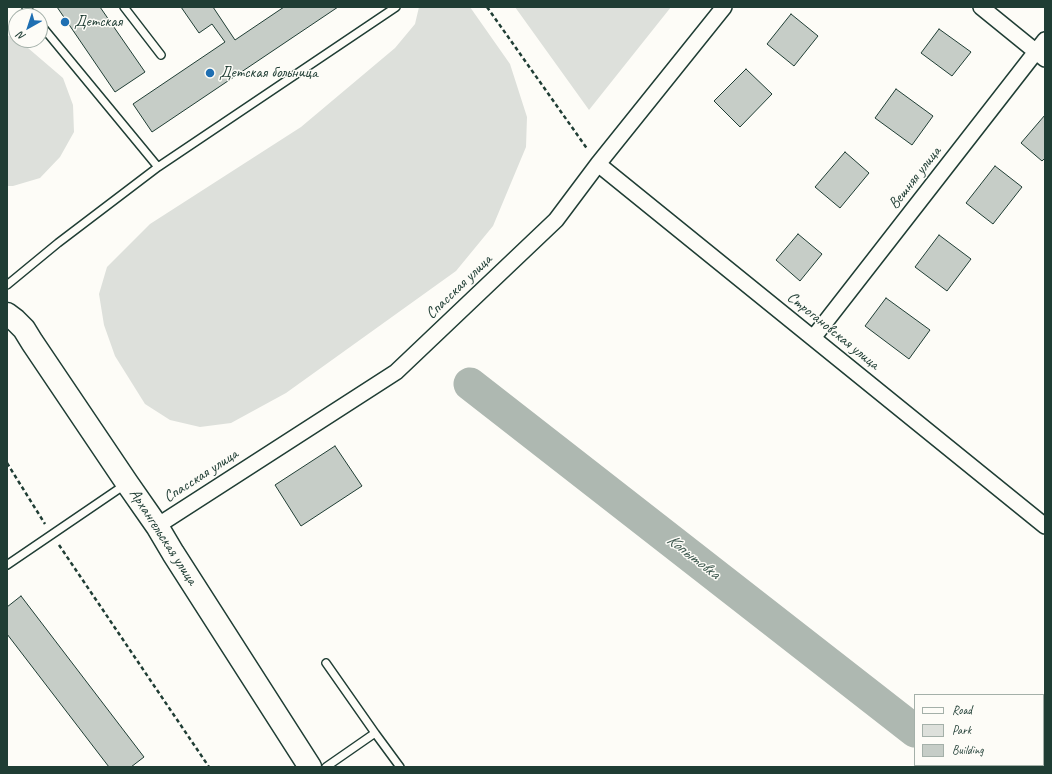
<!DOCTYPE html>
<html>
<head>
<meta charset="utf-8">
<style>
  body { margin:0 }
  #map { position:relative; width:1052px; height:774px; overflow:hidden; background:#fdfcf7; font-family:Caveat,sans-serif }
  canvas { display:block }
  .frame { position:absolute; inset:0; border:8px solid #1f3d34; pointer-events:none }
  .legend { position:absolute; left:914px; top:694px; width:130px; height:72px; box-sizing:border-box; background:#fdfcf7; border:1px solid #a4b0a9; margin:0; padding:5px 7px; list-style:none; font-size:12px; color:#1f3d34 }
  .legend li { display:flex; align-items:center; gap:8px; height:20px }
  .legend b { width:20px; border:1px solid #a4b0a9 }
  .north { position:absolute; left:8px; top:8px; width:40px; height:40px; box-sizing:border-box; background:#fdfcf7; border:1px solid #a4b0a9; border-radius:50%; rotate:219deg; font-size:11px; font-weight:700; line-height:16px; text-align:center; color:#1f3d34 }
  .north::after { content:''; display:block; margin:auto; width:14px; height:18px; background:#1f6fb2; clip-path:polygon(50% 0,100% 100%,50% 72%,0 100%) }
</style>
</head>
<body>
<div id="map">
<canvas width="1052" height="774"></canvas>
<div class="frame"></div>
<ul class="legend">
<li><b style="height:5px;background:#fdfcf7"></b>Road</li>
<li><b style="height:11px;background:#dde0db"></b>Park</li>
<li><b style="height:11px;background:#c6cdc7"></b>Building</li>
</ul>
<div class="north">N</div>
</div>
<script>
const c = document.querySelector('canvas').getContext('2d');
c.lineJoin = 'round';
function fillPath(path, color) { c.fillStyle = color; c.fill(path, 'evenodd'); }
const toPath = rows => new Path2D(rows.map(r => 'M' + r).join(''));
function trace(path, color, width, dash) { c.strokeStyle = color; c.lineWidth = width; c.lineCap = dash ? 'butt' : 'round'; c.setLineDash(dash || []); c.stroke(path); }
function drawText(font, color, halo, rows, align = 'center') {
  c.font = font + ' Caveat,sans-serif'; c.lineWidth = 3; c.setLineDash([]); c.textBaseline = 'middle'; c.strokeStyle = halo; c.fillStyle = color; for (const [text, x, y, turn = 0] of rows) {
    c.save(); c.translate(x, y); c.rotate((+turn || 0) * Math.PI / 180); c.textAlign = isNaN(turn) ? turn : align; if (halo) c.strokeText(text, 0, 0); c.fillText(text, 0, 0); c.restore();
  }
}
const green = toPath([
  [419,7,470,7,510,64,527,117,526,147,493,226,456,271,286,393,231,423,200,427,170,420,145,404,115,356,104,325,99,294,107,267,150,224,301,127,395,48,415,24],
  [515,7,671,7,589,110],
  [7,35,21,42,63,78,73,105,74,132,60,157,40,178,13,186,7,186]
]);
const river = toPath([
  [470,384,915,731],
  [959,765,961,767]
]);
const building = toPath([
  [57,7,100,7,145,72,115,92,57,7],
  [181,7,213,7,235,40,284,7,338,7,152,132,133,104,225,42,212,24,199,33,181,7],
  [791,14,818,36,794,66,767,44,791,14],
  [939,29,971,52,952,76,921,53,939,29],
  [746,69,772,94,740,127,714,101,746,69],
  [896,89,933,116,912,145,875,118,896,89],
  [1045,115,1045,158,1042,161,1021,143,1045,115],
  [845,152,869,173,840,208,815,187,845,152],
  [995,166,1022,187,993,224,966,203,995,166],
  [798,234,822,254,800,281,776,260,798,234],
  [939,235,971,259,947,291,915,267,939,235],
  [886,298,930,330,909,359,865,326,886,298],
  [335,446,362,486,301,526,275,485,335,446],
  [21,596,144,757,131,767,109,767,7,634,7,607,21,596]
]);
const path = toPath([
  [487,7,588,150],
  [7,463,45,524],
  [59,545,209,767]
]);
const lane = toPath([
  [26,7,33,16],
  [124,7,161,55],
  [40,24,158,167],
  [7,285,58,243,158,167,396,7],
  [7,565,126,484],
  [326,663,375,733],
  [326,767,375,733,400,767]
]);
const street = toPath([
  [981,7,1045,59],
  [598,164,1045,526],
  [813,338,1045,40],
  [157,526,396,372,556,220,598,164,724,7]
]);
const primary = toPath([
  [7,314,15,320,24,329,32,342,127,483,157,526,173,553,310,767]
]);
const markers = [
  [65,22,5,"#1f6fb2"],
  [210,73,5,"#1f6fb2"]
];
const poiNames = [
  ["Детская",74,22],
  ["Детская больница",219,73]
];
const streetNames = [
  ["Вешняя улица",915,178,-52],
  ["Спасская улица",459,287,-44],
  ["Строгановская улица",833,331,39],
  ["Спасская улица",201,476,-33],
  ["Архангельская улица",163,537,57]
];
const waterNames = [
  ["Копытовка",693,557,38]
];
fillPath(green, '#dde0db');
trace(river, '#aeb8b1', 33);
fillPath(building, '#c6cdc7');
trace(building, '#1f3d34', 1);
trace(lane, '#1f3d34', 10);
trace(street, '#1f3d34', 18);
trace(primary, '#1f3d34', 25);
trace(path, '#1f3d34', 2.5, [4, 3]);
trace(lane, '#fdfcf7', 7);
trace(street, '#fdfcf7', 15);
trace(primary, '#fdfcf7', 22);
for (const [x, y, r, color] of markers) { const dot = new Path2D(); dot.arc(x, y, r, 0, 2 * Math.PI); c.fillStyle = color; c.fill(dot); trace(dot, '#fdfcf7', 1.5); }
drawText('16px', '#1f3d34', '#fdfcf7', poiNames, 'left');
drawText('16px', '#1f3d34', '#fdfcf7', streetNames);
drawText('italic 17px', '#435c53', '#fdfcf7', waterNames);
</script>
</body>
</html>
